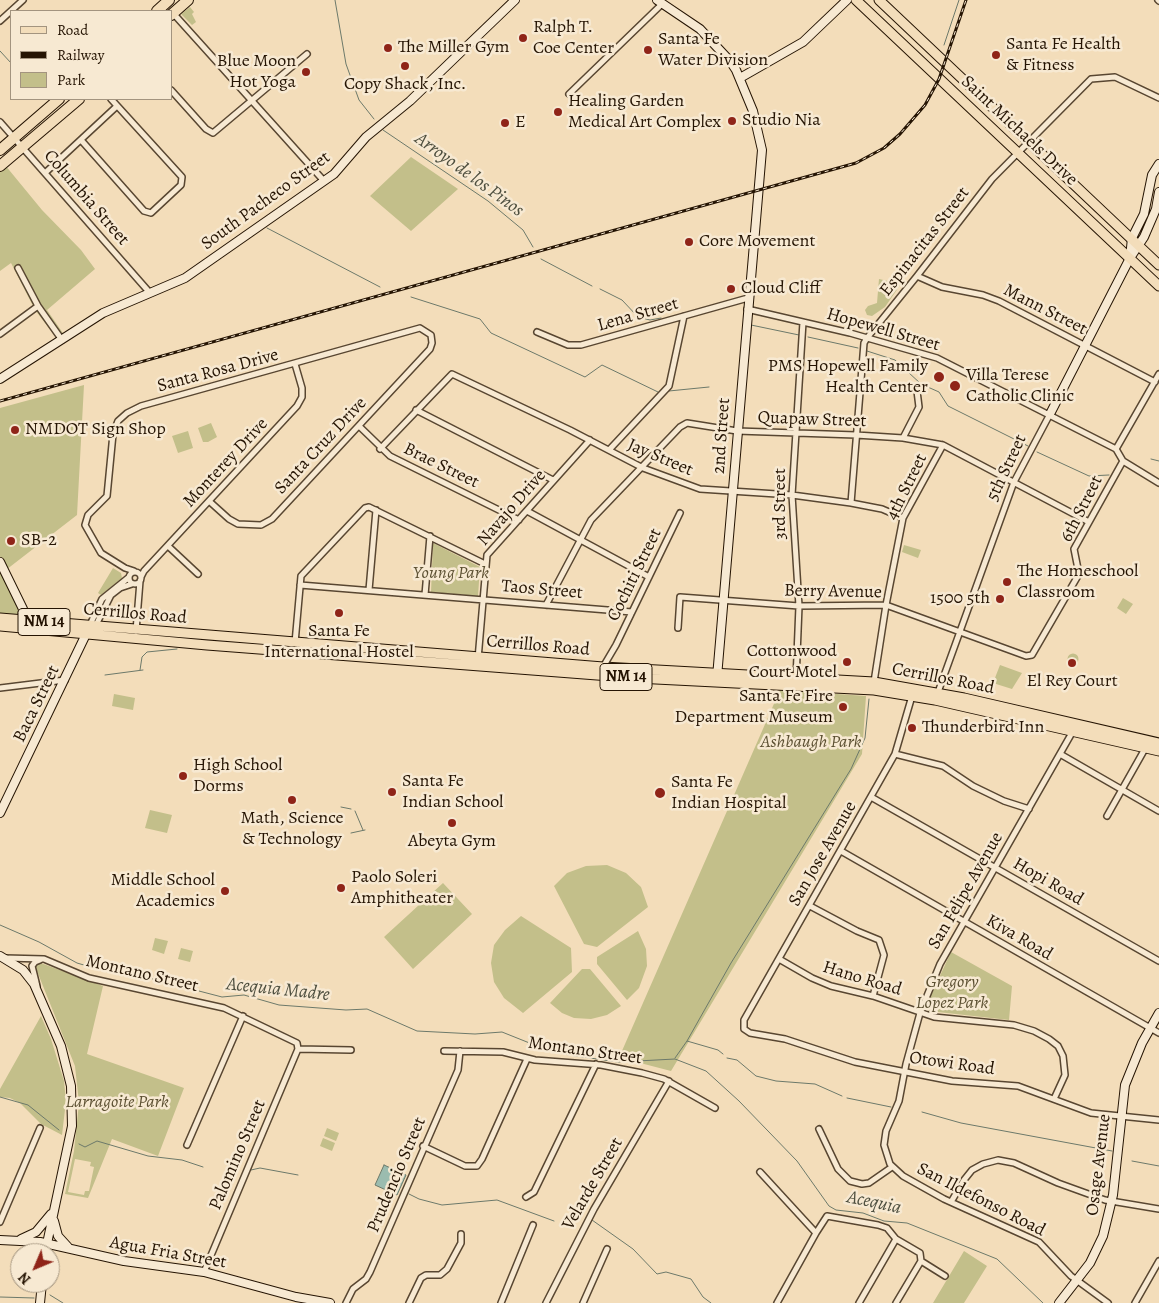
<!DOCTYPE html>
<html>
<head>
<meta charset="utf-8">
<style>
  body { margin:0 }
  #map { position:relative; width:1159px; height:1303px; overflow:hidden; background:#f3ddba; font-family:Alegreya,serif }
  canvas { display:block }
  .legend { position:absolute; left:10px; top:10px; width:162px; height:90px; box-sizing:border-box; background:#f7e9d2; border:1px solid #a3947f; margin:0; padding:6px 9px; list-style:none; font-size:15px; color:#251403 }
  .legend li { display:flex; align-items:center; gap:10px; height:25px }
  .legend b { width:25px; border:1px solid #a3947f }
  .north { position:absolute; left:10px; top:1243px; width:50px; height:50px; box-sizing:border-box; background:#f7e9d2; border:1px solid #a3947f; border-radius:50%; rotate:225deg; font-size:14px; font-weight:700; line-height:20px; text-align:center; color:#251403 }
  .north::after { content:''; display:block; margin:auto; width:18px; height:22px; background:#8f2418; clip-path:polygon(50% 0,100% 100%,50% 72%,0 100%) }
</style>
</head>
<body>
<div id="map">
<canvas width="1159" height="1303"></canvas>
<ul class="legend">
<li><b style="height:6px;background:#f3ddba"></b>Road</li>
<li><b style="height:6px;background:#251403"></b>Railway</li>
<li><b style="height:14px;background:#c3bf8a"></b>Park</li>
</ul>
<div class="north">N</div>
</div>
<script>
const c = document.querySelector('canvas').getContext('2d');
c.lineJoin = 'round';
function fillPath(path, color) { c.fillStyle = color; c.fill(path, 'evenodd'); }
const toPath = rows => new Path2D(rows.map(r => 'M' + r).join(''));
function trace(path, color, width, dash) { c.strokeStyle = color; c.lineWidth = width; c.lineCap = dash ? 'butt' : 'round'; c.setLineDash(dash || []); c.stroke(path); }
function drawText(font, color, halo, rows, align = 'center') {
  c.font = font + ' Alegreya,serif'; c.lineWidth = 5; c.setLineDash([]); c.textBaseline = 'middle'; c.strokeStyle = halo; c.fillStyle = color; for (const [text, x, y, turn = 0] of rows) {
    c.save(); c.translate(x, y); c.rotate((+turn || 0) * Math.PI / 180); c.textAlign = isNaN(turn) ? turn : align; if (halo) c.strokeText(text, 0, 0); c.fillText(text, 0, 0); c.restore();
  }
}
const green = toPath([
  [190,7,194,12,192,14,196,22,192,25,181,14],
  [411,157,458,189,411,231,370,196],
  [5,165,42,210,81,250,95,269,47,310,65,336,58,340,35,310,11,263,0,271,0,169],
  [879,279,901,284,885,307,872,316,867,315,865,310,868,306,877,303],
  [84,385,77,515,2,573,20,612,15,615,0,614,0,408],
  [211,423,217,437,208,442,203,442,198,428],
  [188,431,193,448,178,453,172,436],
  [433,543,480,567,478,596,431,592],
  [904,545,921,550,918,558,902,552],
  [113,568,121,573,122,578,101,595,98,593],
  [1123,598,1133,604,1126,614,1117,608],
  '1067.5 659a5.5 5.5 0 1 1 11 0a5.5 5.5 0 1 1-11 0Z',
  [1000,665,1022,673,1012,689,993,683],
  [780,690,866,696,862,754,671,1071,621,1058,618,1060],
  [114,694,135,698,133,710,112,706],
  [150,810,172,815,167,833,145,828],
  [607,865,626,873,641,887,648,907,597,947,584,944,554,886,567,873,586,866],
  [443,883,472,914,413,969,384,937],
  [521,916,571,948,572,972,523,1013,504,998,494,982,491,963,494,945,505,930],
  [638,931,646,949,647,966,639,988,627,1000,597,964,597,957],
  [155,938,168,941,164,954,152,950],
  [181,948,193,951,190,962,178,959],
  [951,952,1012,986,1009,1020,929,1011,926,1006],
  [38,962,103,986,87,1054,184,1088,158,1156,112,1139,88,1198,65,1194,74,1151,79,1103,75,1066,35,966],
  [75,1159,91,1162,90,1166,94,1167,89,1191,85,1191,84,1195,68,1192],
  [582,969,590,969,621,1006,607,1015,591,1019,574,1018,562,1013,550,1003],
  [41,1016,51,1039,64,1081,66,1101,62,1135,41,1124,20,1103,10,1098,0,1097,0,1089],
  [327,1128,339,1133,336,1141,324,1136],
  [323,1138,335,1143,332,1151,320,1146],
  [964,1251,987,1266,964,1303,933,1303]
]);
const water = toPath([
  [384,1165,406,1175,397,1195,375,1185,384,1165]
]);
const stream = toPath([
  [335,0,346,64,359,100,374,119],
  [944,45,959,0],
  [0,51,11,63],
  [383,130,488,201,523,230,533,247],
  [267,228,380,287],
  [541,259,592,286],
  [600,289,622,300,638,317,650,320,661,318],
  [411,297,480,319,491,333,585,377,602,365,658,392],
  [751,325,799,335],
  [808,337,858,348],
  [867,351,895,360,921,384,939,392,948,406,1028,446],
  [669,391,709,387],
  [1037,452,1089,476,1109,475],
  [1151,459,1159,461],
  [140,670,142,657,147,652,177,649],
  [105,675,143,670],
  [341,807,351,809],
  [355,811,363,830],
  [351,833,365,830],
  [0,925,39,942,77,963,108,972,126,972,222,997,244,995,279,1005,346,1010,367,1009,417,1031,475,1034,502,1032,542,1048,569,1055,618,1062,675,1059,706,1071,739,1101,797,1161,829,1206,836,1210,863,1213,884,1221,907,1223,997,1259,1043,1303],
  [687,1041,731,963,851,769,865,738,869,699],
  [675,1058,687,1041,718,1050,723,1054],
  [727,1058,737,1060,756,1076,776,1081,815,1084,842,1096],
  [0,1097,28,1105,59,1130],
  [847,1098,891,1107],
  [922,1112,961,1123,1112,1151],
  [79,1144,85,1147,97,1141,148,1156,182,1160,203,1167],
  [1132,1161,1159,1166],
  [251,1170,260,1168,298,1175],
  [409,1194,419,1199,442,1205,497,1200,554,1221],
  [592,1220,633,1249,657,1274,666,1272,691,1279,703,1297,711,1303],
  [50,1295,63,1303],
  [0,1297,34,1298]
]);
const street = toPath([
  [1158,0,1159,1],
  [172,12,324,181],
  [0,21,23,0],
  [171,90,206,129,213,133,307,54],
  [569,94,663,3],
  [0,122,150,293],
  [81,140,144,211,151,213,181,185,182,177,111,99],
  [45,173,117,106],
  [18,268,38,306,62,340],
  [917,276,942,287,983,295,999,301,1155,382],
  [747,309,850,333,937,358,1116,449,1123,461,1159,483],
  [537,332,568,345,581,345,748,298],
  [0,334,38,306],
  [416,410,553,480],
  [359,426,390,456,519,520],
  [903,438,919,407,917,391],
  [380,449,452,374,570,430,643,468,700,489,792,495,851,503,882,509,903,518],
  [1116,449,1159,374],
  [609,450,669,386,684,316],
  [851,503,864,343,867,338,917,276,992,179,1091,79,1115,77,1159,98],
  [527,511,649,577],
  [168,546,198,574],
  [134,571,125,568,101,553,85,525,88,515,107,496,113,434,118,421,127,413,141,406,420,328,431,335,432,343,430,349,272,519,261,525,238,524,229,519,209,501],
  '129 578a6 6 0 1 1 12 0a6 6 0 1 1-12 0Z',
  [141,577,144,571,297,406,302,397,302,388,295,364],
  [300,585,632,612],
  [369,590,376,510],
  [425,595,430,536],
  [546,605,591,520,680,427,687,423,737,431,856,435,903,438,943,445,1089,522],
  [89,627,102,599,128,578],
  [95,627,111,595,120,588,132,584],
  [678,628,680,597,799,606,886,605,1026,656,1032,655,1079,574,1074,549,1123,461],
  [136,631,140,581],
  [295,643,301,576,365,508,369,507,485,564],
  [478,659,487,555,590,440],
  [603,667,616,645,680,513],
  [796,680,799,606,792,495,803,322],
  [874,682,886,605,903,518,943,445],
  [0,688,65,680],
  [937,695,1014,482,1050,414],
  [912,696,895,754,744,1020,744,1029,750,1033,785,1039,855,1062,952,1081,1018,1086,1091,1113,1159,1120],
  [1073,731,940,964,920,1013,906,1064,899,1101,886,1131,884,1145,890,1164,903,1176,944,1199,1039,1242,1071,1276,1108,1303],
  [895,754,943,766,973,786,1004,801,1029,809],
  [1060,754,1159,811],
  [871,797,1159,961],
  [1107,816,1146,747],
  [841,851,1159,1033],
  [810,906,857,931,879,940,884,955,873,996],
  [5,958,44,959,89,978,224,1008,297,1043,298,1049,351,1050],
  [779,959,812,978,831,986,873,996,934,1017,1014,1025,1034,1031,1049,1039,1058,1046,1063,1056,1065,1075,1054,1099],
  [37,986,32,966,35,962,40,960],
  [444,1051,503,1052,535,1060,601,1065,642,1073,664,1079,715,1108],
  [819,1129,838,1169,850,1181,862,1184,869,1183,892,1167],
  [187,1145,243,1016],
  [423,1146,465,1166,477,1166,482,1159,527,1059],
  [760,1172,816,1233,827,1216,878,1225,887,1228,896,1239,920,1253,921,1261,945,1276],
  [526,1197,534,1192,596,1064],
  [951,1202,964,1180,972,1170,983,1164,998,1160,1014,1163,1058,1183,1105,1200,1159,1209],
  [0,1222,40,1128],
  [204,1272,298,1049],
  [346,1303,353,1289,366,1279,370,1272,458,1070,460,1051],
  [409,1303,421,1278,426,1275,440,1275,447,1269,461,1243,461,1234],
  [501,1303,533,1225],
  [546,1303,594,1209,669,1081],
  [583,1303,607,1249],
  [777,1303,816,1233],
  [859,1303,896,1239],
  [896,1303,921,1261],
  [1135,1303,1159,1261]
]);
const secondary = toPath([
  [657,0,700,29,730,61,736,70,753,111,762,150,717,677],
  [740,78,803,42,847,0],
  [1130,258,1132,238,1144,214,1152,175,1159,164],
  [0,379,103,313,185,278,334,174,366,137,410,101,515,0],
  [1050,414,1130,258,1144,237,1156,209,1159,192],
  [0,562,23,609,22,621],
  [0,813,88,630],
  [0,956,23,970,34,984,61,1046,71,1086,72,1126,45,1253],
  [54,1221,58,1236,68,1247],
  [21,1239,36,1232,51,1214],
  [0,1240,40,1242,124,1261,204,1272,296,1297,330,1303],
  [40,1303,42,1283],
  [1059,1303,1090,1263,1103,1236,1113,1195,1125,1085,1142,1043,1159,1013]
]);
const primary = toPath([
  [856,0,1159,286],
  [879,0,1159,265],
  [0,618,603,667,874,682,964,698,1159,743],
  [0,626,207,645,636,678,874,690,935,700,1159,751]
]);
const highway = toPath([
  [157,11,169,0],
  [171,15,188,0],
  [0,150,59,99],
  [0,166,79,99]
]);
const rail = toPath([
  [0,401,856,163,884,148,900,134,925,105,939,79,966,0]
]);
const markers = [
  [523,38,5,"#8f2418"],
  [388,48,5,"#8f2418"],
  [648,50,5,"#8f2418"],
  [996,55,5,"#8f2418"],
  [405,66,5,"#8f2418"],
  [306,72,5,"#8f2418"],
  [558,112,5,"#8f2418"],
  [732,121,5,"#8f2418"],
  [505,123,5,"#8f2418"],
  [689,242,5,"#8f2418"],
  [731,289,5,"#8f2418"],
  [939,377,6,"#8f2418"],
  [955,386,6,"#8f2418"],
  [15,430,5,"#8f2418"],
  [11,541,5,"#8f2418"],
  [1007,582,5,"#8f2418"],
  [1000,599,5,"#8f2418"],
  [339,613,5,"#8f2418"],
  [847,662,5,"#8f2418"],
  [1072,663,5,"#8f2418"],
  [843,707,5,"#8f2418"],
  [912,728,5,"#8f2418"],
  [183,776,5,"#8f2418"],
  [392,792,5,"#8f2418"],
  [660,793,6,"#8f2418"],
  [292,800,5,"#8f2418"],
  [452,823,5,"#8f2418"],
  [341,888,5,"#8f2418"],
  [225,891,5,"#8f2418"]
];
const shields = [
  [44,622,52],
  [626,677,52]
];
const shieldNames = [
  ["NM 14",44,622],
  ["NM 14",626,677]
];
const poiNames = [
  ["Ralph T.",533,28],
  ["Coe Center",533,49],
  ["Santa Fe",658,40],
  ["Water Division",658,61],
  ["Santa Fe Health",1006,45],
  ["& Fitness",1006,66],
  ["The Miller Gym",398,48],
  ["Blue Moon",296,62,"right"],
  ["Hot Yoga",296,83,"right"],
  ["Copy Shack, Inc.",405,85,"center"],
  ["Healing Garden",568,102],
  ["Medical Art Complex",568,123],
  ["Studio Nia",742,121],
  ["E",515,123],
  ["Core Movement",699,242],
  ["Cloud Cliff",741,289],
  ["PMS Hopewell Family",928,367,"right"],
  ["Health Center",928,388,"right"],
  ["Villa Terese",966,376],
  ["Catholic Clinic",966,397],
  ["NMDOT Sign Shop",25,430],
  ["SB-2",21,541],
  ["The Homeschool",1017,572],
  ["Classroom",1017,593],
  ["1500 5th",990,599,"right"],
  ["Santa Fe",339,632,"center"],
  ["International Hostel",339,653,"center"],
  ["Cottonwood",837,652,"right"],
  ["Court Motel",837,673,"right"],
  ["El Rey Court",1072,682,"center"],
  ["Santa Fe Fire",833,697,"right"],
  ["Department Museum",833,718,"right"],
  ["Thunderbird Inn",922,728],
  ["High School",193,766],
  ["Dorms",193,787],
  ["Santa Fe",402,782],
  ["Indian School",402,803],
  ["Santa Fe",671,783],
  ["Indian Hospital",671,804],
  ["Math, Science",292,819,"center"],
  ["& Technology",292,840,"center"],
  ["Abeyta Gym",452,842,"center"],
  ["Paolo Soleri",351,878],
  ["Amphitheater",351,899],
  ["Middle School",215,881,"right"],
  ["Academics",215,902,"right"]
];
const streetNames = [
  ["Saint Michaels Drive",1019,131,43],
  ["Columbia Street",86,198,49],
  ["South Pacheco Street",266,201,-36],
  ["Espinacitas Street",925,242,-52],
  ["Mann Street",1045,310,27],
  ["Lena Street",638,315,-16],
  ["Hopewell Street",883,330,16],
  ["Santa Rosa Drive",218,371,-15],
  ["Quapaw Street",812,420,2],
  ["2nd Street",722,436,-86],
  ["Santa Cruz Drive",321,446,-47],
  ["Jay Street",660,458,23],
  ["Monterey Drive",226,463,-47],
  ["Brae Street",441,466,26],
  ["5th Street",1007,468,-65],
  ["4th Street",907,487,-64],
  ["3rd Street",781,504,-90],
  ["Navajo Drive",512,508,-49],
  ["6th Street",1082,509,-63],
  ["Cochiti Street",635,575,-64],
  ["Taos Street",542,590,5],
  ["Berry Avenue",833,592,1],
  ["Cerrillos Road",135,614,5],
  ["Cerrillos Road",538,646,5],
  ["Cerrillos Road",943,679,11],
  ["Baca Street",37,704,-64],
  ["San Jose Avenue",823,854,-60],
  ["Hopi Road",1048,882,30],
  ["San Felipe Avenue",966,891,-60],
  ["Kiva Road",1019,938,30],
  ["Montano Street",142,974,13],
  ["Hano Road",862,979,17],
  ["Montano Street",585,1051,8],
  ["Otowi Road",952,1064,8],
  ["Palomino Street",238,1155,-67],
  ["Osage Avenue",1099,1165,-83],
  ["Prudencio Street",397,1175,-67],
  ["Velarde Street",593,1184,-60],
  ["San Ildefonso Road",981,1200,27],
  ["Agua Fria Street",168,1253,10]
];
const parkNames = [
  ["Young Park",451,574],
  ["Ashbaugh Park",811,743],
  ["Gregory",952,983],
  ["Lopez Park",952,1004],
  ["Larragoite Park",117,1103]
];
const waterNames = [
  ["Arroyo de los Pinos",469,175,36],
  ["Acequia Madre",278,990,6],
  ["Acequia",874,1203,12]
];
fillPath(green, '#c3bf8a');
fillPath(water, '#9bbcaf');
trace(water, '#6c796a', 1);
trace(stream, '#6c796a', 1);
trace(street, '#584631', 8);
trace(secondary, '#251403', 10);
trace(primary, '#251403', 11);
trace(highway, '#251403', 12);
trace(street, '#f7e9d2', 5);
trace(secondary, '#f7e9d2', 8);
trace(primary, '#f3ddba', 9);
trace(highway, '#f3ddba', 10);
trace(rail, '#251403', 3);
trace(rail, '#f7e9d2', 1, [4]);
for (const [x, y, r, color] of markers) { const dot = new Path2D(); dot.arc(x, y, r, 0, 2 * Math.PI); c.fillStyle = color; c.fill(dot); trace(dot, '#f7e9d2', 2); }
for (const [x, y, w] of shields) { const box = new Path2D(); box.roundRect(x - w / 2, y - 13.5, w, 27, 4); c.fillStyle = '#f7e9d2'; c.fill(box); trace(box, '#251403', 1); }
drawText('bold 16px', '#251403', null, shieldNames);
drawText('18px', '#251403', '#f7e9d2', poiNames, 'left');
drawText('18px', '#251403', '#f7e9d2', streetNames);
drawText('italic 18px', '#5c5032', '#f7e9d2', parkNames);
drawText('italic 19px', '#4e4f3f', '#f7e9d2', waterNames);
</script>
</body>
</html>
